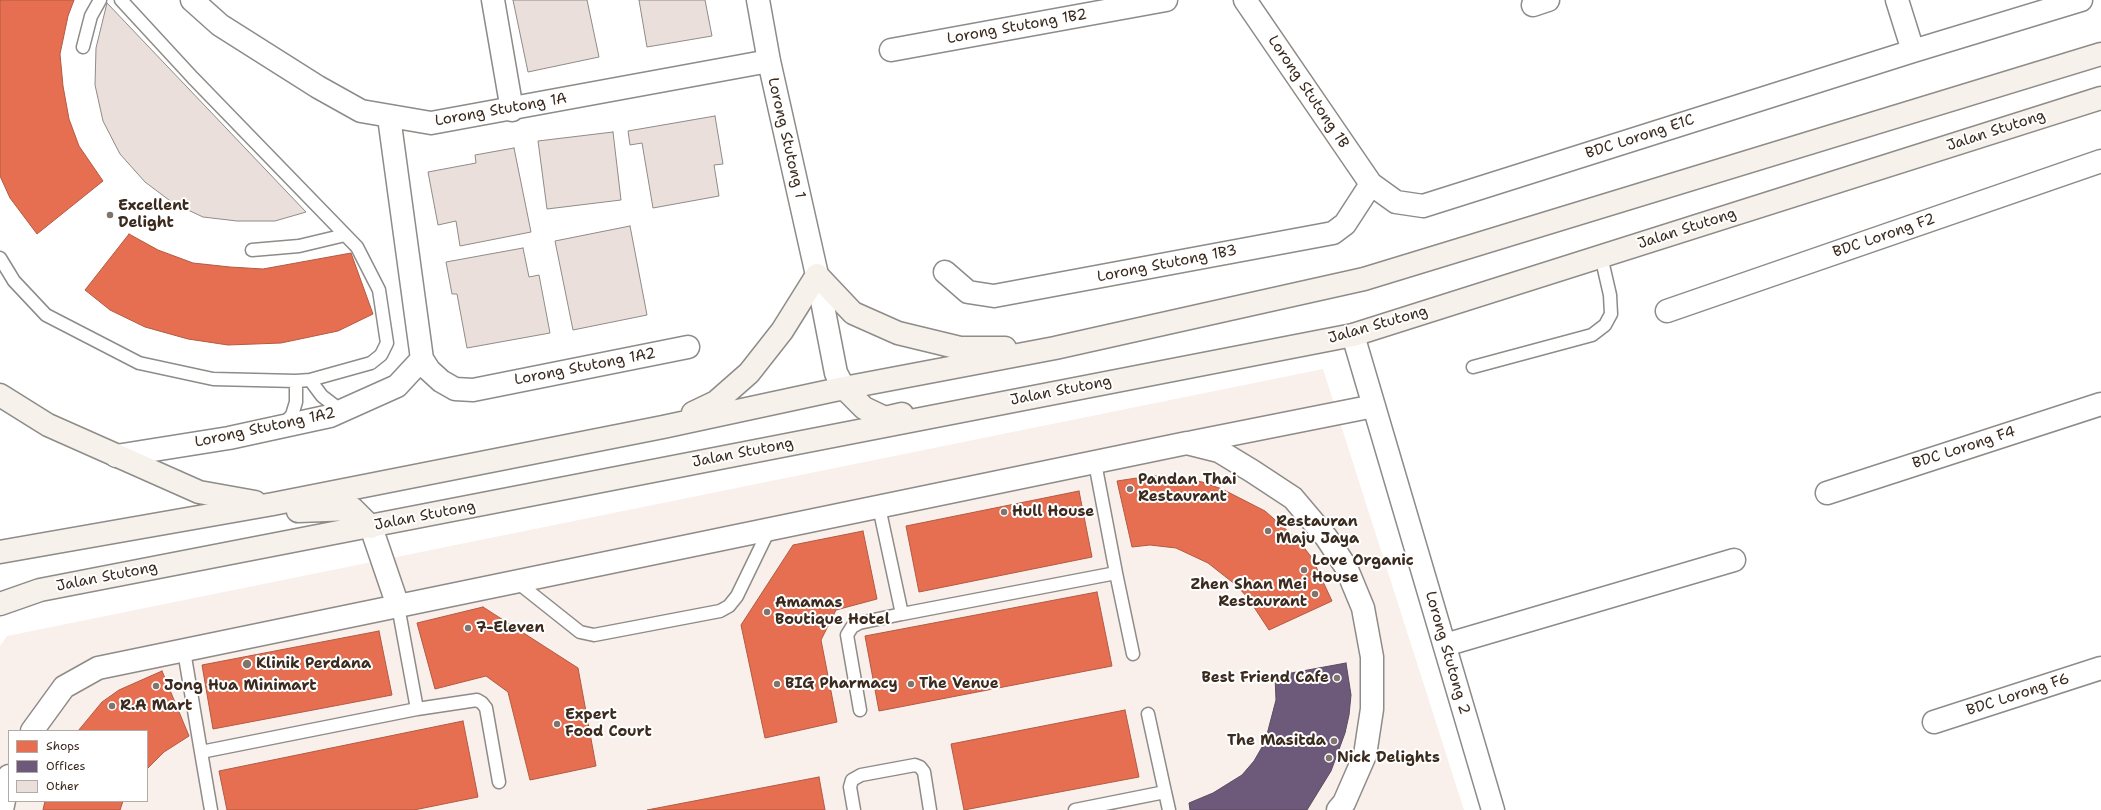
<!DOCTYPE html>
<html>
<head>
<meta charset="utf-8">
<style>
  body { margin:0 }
  #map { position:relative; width:2101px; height:810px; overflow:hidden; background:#fff; font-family:"Shantell Sans",sans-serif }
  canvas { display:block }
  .legend { position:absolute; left:8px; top:730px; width:140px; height:72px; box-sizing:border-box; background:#fff; border:1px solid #b1aaa5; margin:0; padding:5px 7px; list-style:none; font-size:12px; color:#3b2a1e }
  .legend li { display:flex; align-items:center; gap:8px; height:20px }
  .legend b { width:20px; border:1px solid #b1aaa5 }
</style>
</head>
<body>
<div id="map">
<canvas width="2101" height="810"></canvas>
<ul class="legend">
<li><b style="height:11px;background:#e76f51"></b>Shops</li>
<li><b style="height:11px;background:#6d597a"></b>Offices</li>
<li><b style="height:11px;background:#eadfda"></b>Other</li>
</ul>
</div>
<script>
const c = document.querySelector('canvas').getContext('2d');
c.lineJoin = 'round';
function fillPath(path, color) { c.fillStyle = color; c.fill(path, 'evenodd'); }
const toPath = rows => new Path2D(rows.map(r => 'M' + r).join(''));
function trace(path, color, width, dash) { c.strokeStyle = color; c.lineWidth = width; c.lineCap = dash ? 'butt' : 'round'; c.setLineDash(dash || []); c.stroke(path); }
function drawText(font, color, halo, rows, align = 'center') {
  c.font = font + ' "Shantell Sans",sans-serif'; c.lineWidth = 4; c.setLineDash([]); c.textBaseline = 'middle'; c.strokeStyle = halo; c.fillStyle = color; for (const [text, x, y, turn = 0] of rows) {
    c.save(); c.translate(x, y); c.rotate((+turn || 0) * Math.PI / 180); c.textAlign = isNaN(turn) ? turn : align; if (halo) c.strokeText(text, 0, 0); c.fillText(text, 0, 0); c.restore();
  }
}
const built = toPath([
  [1323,369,1464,810,0,810,0,646,7,636],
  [9,731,147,731,147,801,9,801]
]);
const shops = toPath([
  [0,0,74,0,68,16,60,54,63,86,69,119,79,146,103,181,37,234,10,198,0,176,0,0],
  [129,234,158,250,193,263,230,267,263,269,351,253,373,314,338,331,281,343,228,345,188,339,145,327,110,310,85,290,129,234],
  [1150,476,1172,476,1202,482,1222,489,1265,511,1299,541,1312,558,1332,601,1269,630,1248,598,1236,585,1208,563,1176,548,1150,545,1132,547,1117,481,1150,476],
  [1079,491,1092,557,919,592,906,526,1079,491],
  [863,531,877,599,836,610,821,640,837,722,765,738,741,625,793,545,863,531],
  [1097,592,1112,666,879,711,865,636,1097,592],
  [483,607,578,668,596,766,530,780,508,692,486,676,435,689,417,623,483,607],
  [379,631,392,695,213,729,202,665,379,631],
  [162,671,189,736,164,752,147,769,147,731,78,731,102,702,119,690,162,671],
  [1125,710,1139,777,964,810,951,744,1125,710],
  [463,721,478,797,414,810,227,810,219,771,463,721],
  [819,777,825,810,647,810,819,777],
  [45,801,123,801,120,810,43,810,45,801]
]);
const offices = toPath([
  [1346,663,1351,695,1349,715,1345,733,1331,771,1307,810,1190,810,1189,803,1213,793,1242,775,1254,761,1265,742,1276,700,1275,676,1346,663]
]);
const building = toPath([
  [513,0,587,0,599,57,528,72,513,0],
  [639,0,705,0,712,36,647,47,639,0],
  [107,3,306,212,275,221,237,221,203,217,173,203,145,182,120,154,103,121,95,85,96,48,107,3],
  [715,116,723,164,714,165,719,196,653,208,642,143,630,145,628,131,715,116],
  [613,132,621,200,547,209,538,141,613,132],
  [514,148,531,232,460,246,456,221,438,225,428,172,476,163,475,155,514,148],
  [630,226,647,315,573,330,555,241,630,226],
  [523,248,529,277,539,275,550,333,467,348,457,294,452,294,446,262,523,248]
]);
const lane = toPath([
  [83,47,91,16,100,0],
  [252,250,299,246,345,235],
  [0,258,14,281,46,315,139,363,213,379,296,381,310,380,371,363,381,355,387,343,379,290,357,247,193,78,121,0],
  [1473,367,1592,335,1605,325,1611,314,1610,295,1601,256],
  [310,380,322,396,335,406,345,409],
  [283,425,292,415,296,402,296,381],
  [879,507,902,614,1116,573,1095,463],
  [1116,573,1133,654],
  [517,582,580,632,594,635,720,611,729,606,737,596,769,530],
  [398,606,417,709],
  [184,651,201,752,417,709,477,700,482,703,486,708,499,782],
  [860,710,847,635,852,627,859,623,902,614],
  [1148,714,1165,792],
  [201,752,211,810],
  [854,810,850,787,852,780,861,775,915,765,920,767,924,772,930,810],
  [1075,810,1165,792,1169,810]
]);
const street = toPath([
  [192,0,220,25,318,87,361,111,431,123,769,61],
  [493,0,512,110],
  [758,0,769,61,817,275,836,373,844,388],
  [1245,0,1371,184,1396,202,1423,206,1913,51,2081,0],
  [1897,0,1913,51],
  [1533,5,1548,0],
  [891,50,1166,0],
  [389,117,422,359],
  [945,272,968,292,994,296,1333,233,1345,224,1371,184],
  [1667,311,2101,161],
  [1353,335,1493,810],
  [1193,442,1374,406],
  [116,456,229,438,330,416,397,386,422,359,429,370,441,381,455,389,473,390,688,347],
  [1827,493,2101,404],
  [371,527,398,606],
  [1445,645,1734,560],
  [1934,722,2101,668],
  [32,731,64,687,98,668,1187,443,1219,451,1252,471,1293,498,1326,537,1346,567,1363,608,1372,657,1372,709,1365,755,1344,803,1338,810],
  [2,810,9,776]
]);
const primary = toPath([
  [844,388,864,408,885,418,902,414],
  [0,395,48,425,199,492,255,502],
  [693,413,716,402,749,373,782,331,817,275,853,313,898,333,960,348,1005,348],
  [298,511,353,509,371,527],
  [0,552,273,504,663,427,844,388,1055,348,1364,279,2101,54],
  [0,604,40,590,1353,335,2101,98]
]);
const markers = [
  [110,215,4,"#80756d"],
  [1130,489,4,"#80756d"],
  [1004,512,4,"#80756d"],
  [1268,531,4,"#80756d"],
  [1304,570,4,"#80756d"],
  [1315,594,4,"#80756d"],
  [767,612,4,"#80756d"],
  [468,628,4,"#80756d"],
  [247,664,5,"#80756d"],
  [1337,678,4,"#80756d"],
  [777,684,4,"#80756d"],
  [911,684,4,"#80756d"],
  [156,686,4,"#80756d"],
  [112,706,4,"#80756d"],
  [557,724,4,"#80756d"],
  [1334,741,4,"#80756d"],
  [1329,758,4,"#80756d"]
];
const streetNames = [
  ["Lorong Stutong 1B2",1017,27,-10],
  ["Lorong Stutong 1B",1308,92,56],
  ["Lorong Stutong 1A",501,110,-10],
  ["Jalan Stutong",1996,131,-18],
  ["BDC Lorong E1C",1640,137,-18],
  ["Lorong Stutong 1",786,138,77],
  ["Jalan Stutong",1687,229,-18],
  ["BDC Lorong F2",1884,236,-19],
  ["Lorong Stutong 1B3",1167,264,-11],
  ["Jalan Stutong",1378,325,-16],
  ["Lorong Stutong 1A2",585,367,-11],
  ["Jalan Stutong",1061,391,-11],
  ["Lorong Stutong 1A2",265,428,-12],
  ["BDC Lorong F4",1964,448,-18],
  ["Jalan Stutong",743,453,-11],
  ["Jalan Stutong",425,516,-11],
  ["Jalan Stutong",107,577,-11],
  ["Lorong Stutong 2",1447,653,74],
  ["BDC Lorong F6",2018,695,-18]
];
const poiNames = [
  ["Excellent",118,206],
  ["Delight",118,223],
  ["Pandan Thai",1138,480],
  ["Restaurant",1138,497],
  ["Hull House",1012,512],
  ["Restauran",1276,522],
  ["Maju Jaya",1276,539],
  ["Love Organic",1312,561],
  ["House",1312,578],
  ["Zhen Shan Mei",1307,585,"right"],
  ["Restaurant",1307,602,"right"],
  ["Amamas",775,603],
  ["Boutique Hotel",775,620],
  ["7-Eleven",476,628],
  ["Klinik Perdana",256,664],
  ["Best Friend Cafe",1329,678,"right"],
  ["BIG Pharmacy",785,684],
  ["The Venue",919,684],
  ["Jong Hua Minimart",164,686],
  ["R.A Mart",120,706],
  ["Expert",565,715],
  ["Food Court",565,732],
  ["The Masitda",1326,741,"right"],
  ["Nick Delights",1337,758]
];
fillPath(built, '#f9f0ec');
fillPath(shops, '#e76f51');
trace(shops, '#b35a42', 1);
fillPath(offices, '#6d597a');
trace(offices, '#5e4b5e', 1);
fillPath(building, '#eadfda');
trace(building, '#8e8b88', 1);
trace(lane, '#8e8b88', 15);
trace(street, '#8e8b88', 25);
trace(primary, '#8e8b88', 25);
trace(lane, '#fff', 12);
trace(street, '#fff', 22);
trace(primary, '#f6f1eb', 22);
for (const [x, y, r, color] of markers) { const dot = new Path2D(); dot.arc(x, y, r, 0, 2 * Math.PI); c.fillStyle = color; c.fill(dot); trace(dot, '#fff', 1.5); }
drawText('15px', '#3b2a1e', '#fff', streetNames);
drawText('bold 15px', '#3b2a1e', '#fff', poiNames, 'left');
</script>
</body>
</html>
